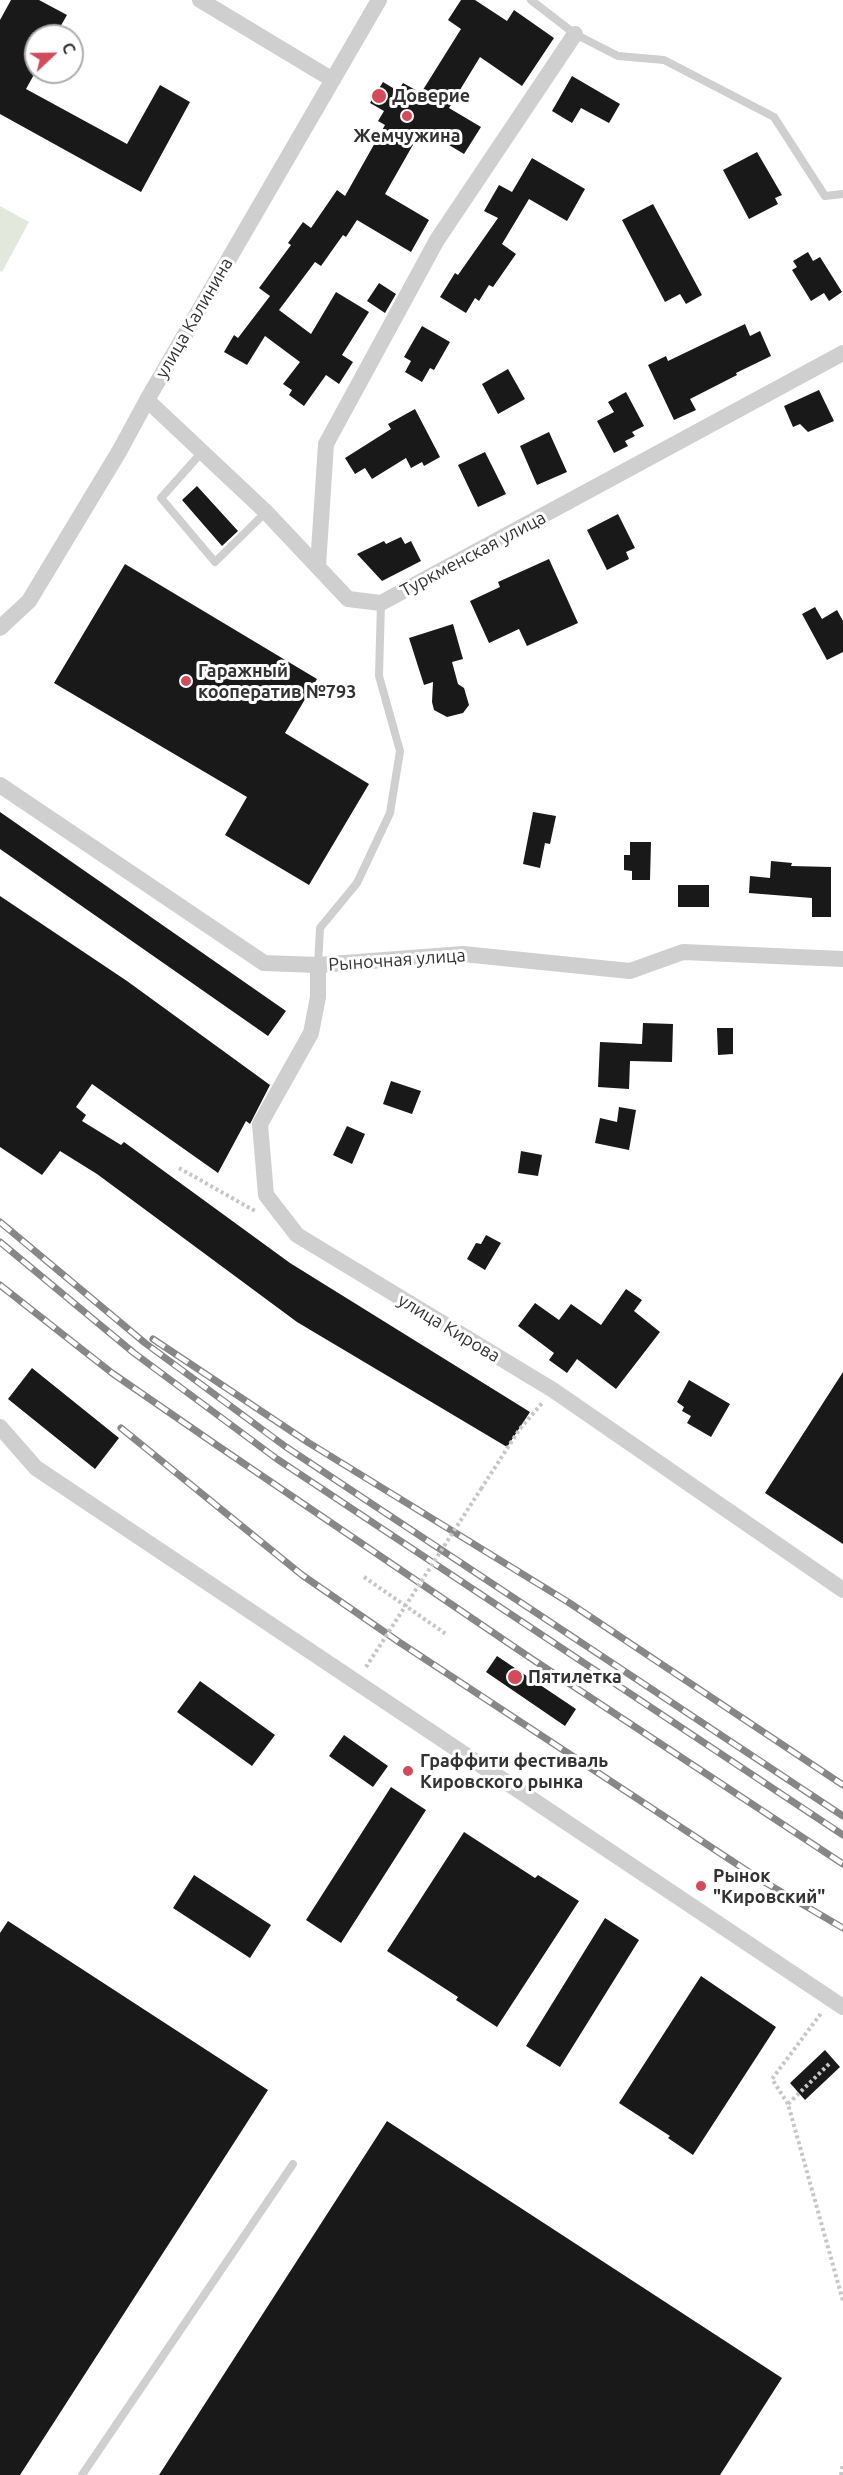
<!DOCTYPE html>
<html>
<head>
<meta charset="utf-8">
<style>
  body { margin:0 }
  #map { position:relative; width:843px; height:2475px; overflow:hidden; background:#fff; font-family:Ubuntu,sans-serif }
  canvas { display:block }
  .north { position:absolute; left:24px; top:24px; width:60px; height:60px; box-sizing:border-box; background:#fff; border:2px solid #adadad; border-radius:50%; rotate:68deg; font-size:16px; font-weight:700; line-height:24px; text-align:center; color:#323232 }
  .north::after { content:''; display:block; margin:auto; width:21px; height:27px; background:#d44a59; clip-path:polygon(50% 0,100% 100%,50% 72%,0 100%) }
</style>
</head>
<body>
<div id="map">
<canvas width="843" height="2475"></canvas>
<div class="north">С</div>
</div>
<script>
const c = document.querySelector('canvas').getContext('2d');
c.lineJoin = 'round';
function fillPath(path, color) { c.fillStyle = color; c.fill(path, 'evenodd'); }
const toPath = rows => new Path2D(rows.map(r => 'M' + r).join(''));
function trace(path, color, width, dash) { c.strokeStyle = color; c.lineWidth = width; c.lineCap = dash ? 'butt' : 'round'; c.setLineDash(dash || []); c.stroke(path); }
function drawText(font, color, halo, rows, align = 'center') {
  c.font = font + ' Ubuntu,sans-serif'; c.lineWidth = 6; c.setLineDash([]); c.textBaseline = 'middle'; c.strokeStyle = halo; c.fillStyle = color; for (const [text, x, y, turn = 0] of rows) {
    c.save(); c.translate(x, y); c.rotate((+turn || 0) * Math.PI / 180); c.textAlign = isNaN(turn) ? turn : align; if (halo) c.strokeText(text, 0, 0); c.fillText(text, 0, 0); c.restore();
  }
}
const green = toPath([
  [0,206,29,222,2,272,0,271]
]);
const building = toPath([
  [11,0,39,0,67,15,55,36,36,36,36,71,26,89,127,144,160,85,190,102,141,192,0,114,0,20],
  [461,0,475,0,507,21,514,10,554,38,522,86,480,57,449,108,481,127,464,154,424,130,416,144,414,143,385,194,429,220,411,252,357,220,346,237,343,235,321,266,315,262,279,310,311,334,336,292,369,312,342,355,353,362,339,384,326,375,304,406,289,395,292,390,283,384,300,362,265,336,247,365,224,352,234,335,238,338,270,296,259,288,291,245,288,243,303,222,311,228,337,190,345,196,385,125,378,121,384,111,370,103,383,82,398,91,403,83,421,93,461,29,448,20],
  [572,76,620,104,609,123,581,108,572,123,552,111],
  [757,152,782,195,775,198,778,204,749,219,723,170],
  [532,158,585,189,567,221,529,199,502,244,516,254,493,287,489,285,479,301,475,298,466,313,440,297,455,273,458,275,498,218,484,211,499,185,512,192],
  [653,204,702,295,686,304,680,294,665,302,622,220],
  [808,252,813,261,820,257,842,292,829,301,824,293,811,301,792,270,797,267,793,261],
  [379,283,396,294,385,313,367,301],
  [745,324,750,336,760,331,771,356,736,373,737,375,690,399,696,410,674,420,648,365,666,356,668,361],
  [422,326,450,342,434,370,430,368,422,382,405,372,411,361,404,357],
  [508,369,525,399,498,414,482,384],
  [819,390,834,421,808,432,800,424,793,427,784,406],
  [626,392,644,426,632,432,635,436,625,441,628,446,614,453,597,421,614,412,608,402],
  [415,409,440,457,424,466,422,462,411,468,406,458,372,479,365,468,355,474,345,458,391,429,388,424],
  [549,432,567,472,537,485,520,446],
  [485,452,506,494,478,507,458,465],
  [197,486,238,531,222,546,182,500],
  [618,514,635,548,626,552,629,559,607,570,587,530],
  [401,537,405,544,411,541,421,561,382,581,357,554,384,541,386,544],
  [549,559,578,623,527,646,519,629,489,643,470,601,500,587,498,582],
  [125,564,317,679,285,733,369,784,309,885,225,835,247,797,54,683],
  [815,607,822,619,837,610,843,621,843,652,827,660,802,614],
  [453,624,463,659,452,662,458,684,464,688,469,705,463,713,447,717,434,710,432,702,433,682,424,685,409,638],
  [0,812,286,1011,268,1036,0,849],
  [533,812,556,816,550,844,545,843,540,868,523,864],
  [630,842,651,842,650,880,632,880,632,871,624,870,624,855,630,855],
  [771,861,792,863,791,866,831,867,831,917,812,917,812,898,749,893,750,876,770,878],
  [678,885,709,885,709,907,678,907],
  [0,896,127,981,270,1085,250,1124,246,1121,218,1173,92,1084,76,1107,86,1115,82,1121,121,1145,124,1142,290,1263,530,1412,507,1447,297,1322,97,1174,60,1151,42,1175,0,1147],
  [643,1023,673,1024,672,1062,630,1061,629,1089,598,1087,600,1042,642,1044],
  [717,1028,733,1028,733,1054,718,1055],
  [391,1081,421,1091,412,1114,383,1104],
  [619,1107,636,1110,629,1150,595,1143,600,1118,617,1122],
  [347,1126,365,1134,352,1164,333,1155],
  [521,1151,542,1155,538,1176,518,1173],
  [486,1235,501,1243,485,1270,467,1259,476,1243,481,1244],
  [626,1289,642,1300,634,1311,660,1332,616,1389,577,1359,567,1373,549,1360,554,1353,518,1326,535,1303,559,1320,571,1304,601,1325],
  [32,1368,119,1438,95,1469,8,1399],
  [843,1372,843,1544,765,1493],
  [689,1380,730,1404,711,1437,687,1423,691,1416,682,1411,684,1407,677,1402],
  [497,1656,576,1709,565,1726,486,1672],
  [200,1681,275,1735,252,1766,177,1712],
  [344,1735,388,1766,373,1787,329,1756],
  [391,1787,426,1810,341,1943,306,1920],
  [464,1832,535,1878,538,1875,579,1901,497,2027,456,2000,458,1997,387,1951],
  [194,1875,271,1925,250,1958,173,1908],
  [605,1918,639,1940,560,2067,526,2046],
  [8,1921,268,2090,20,2475,0,2475,0,1933],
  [701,1976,776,2027,693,2155,668,2138,670,2136,619,2103],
  [825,2050,840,2067,805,2100,790,2083],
  [387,2121,782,2378,720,2475,159,2475]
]);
const path = toPath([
  [179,1168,255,1211],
  [481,1489,519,1430,543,1402],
  [364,1577,446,1634],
  [829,2064,788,2104,843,2301],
  [788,2104,772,2079,822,2012],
  [841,2475,843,2463]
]);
const lane = toPath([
  [531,0,575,34,618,56,664,60,774,117,825,196,843,194],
  [202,452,161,498,215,562,266,512],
  [318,965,320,928,357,883,390,813,400,751,379,676,381,603],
  [82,2475,293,2164]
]);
const street = toPath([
  [200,0,333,80],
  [147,400,266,512,348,599,381,603,843,353],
  [318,566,326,444,437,240,575,34],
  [0,628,29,601,120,450,147,400,379,0],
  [0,785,264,963,318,965,463,954,630,971,683,952,843,959],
  [318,965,318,997,311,1033,260,1124,266,1195,297,1235,553,1390,843,1590],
  [0,1427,36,1468,843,2007]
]);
const rail = toPath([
  [0,1222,145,1343,286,1447,843,1816],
  [0,1242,134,1353,277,1459,843,1835],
  [0,1285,112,1373,215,1444,532,1659,843,1864],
  [153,1339,309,1443,568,1602,843,1785],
  [121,1428,302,1575,399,1642,761,1880,843,1928]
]);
const pathBridge = toPath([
  [366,1667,481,1489]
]);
const markers = [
  [379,96,8,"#d44a59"],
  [407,116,6,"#d44a59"],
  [186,681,6,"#d44a59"],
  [515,1677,8,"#d44a59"],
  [408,1771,6,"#d44a59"],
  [701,1886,6,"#d44a59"]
];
const poiNames = [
  ["Доверие",392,96],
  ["Жемчужина",407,136,"center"],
  ["Гаражный",198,671],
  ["кооператив №793",198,692],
  ["Пятилетка",528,1677],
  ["Граффити фестиваль",420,1761],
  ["Кировского рынка",420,1782],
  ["Рынок",713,1876],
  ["\"Кировский\"",713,1897]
];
const streetNames = [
  ["улица Калинина",194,318,-60],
  ["Туркменская улица",473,554,-28],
  ["Рыночная улица",397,960,-4],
  ["улица Кирова",449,1328,31]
];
fillPath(green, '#e3e8dd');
fillPath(building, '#191919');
trace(path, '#c6c6c6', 4, [3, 3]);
trace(lane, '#cfcfcf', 8);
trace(street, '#cfcfcf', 16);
trace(rail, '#878787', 7);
trace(rail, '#fff', 4.5, [14]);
trace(pathBridge, '#c6c6c6', 4, [3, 3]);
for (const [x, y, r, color] of markers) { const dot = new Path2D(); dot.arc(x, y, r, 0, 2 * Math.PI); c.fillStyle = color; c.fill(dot); trace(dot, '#fff', 2); }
drawText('bold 18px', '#323232', '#fff', poiNames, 'left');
drawText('18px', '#323232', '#fff', streetNames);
</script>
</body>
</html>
